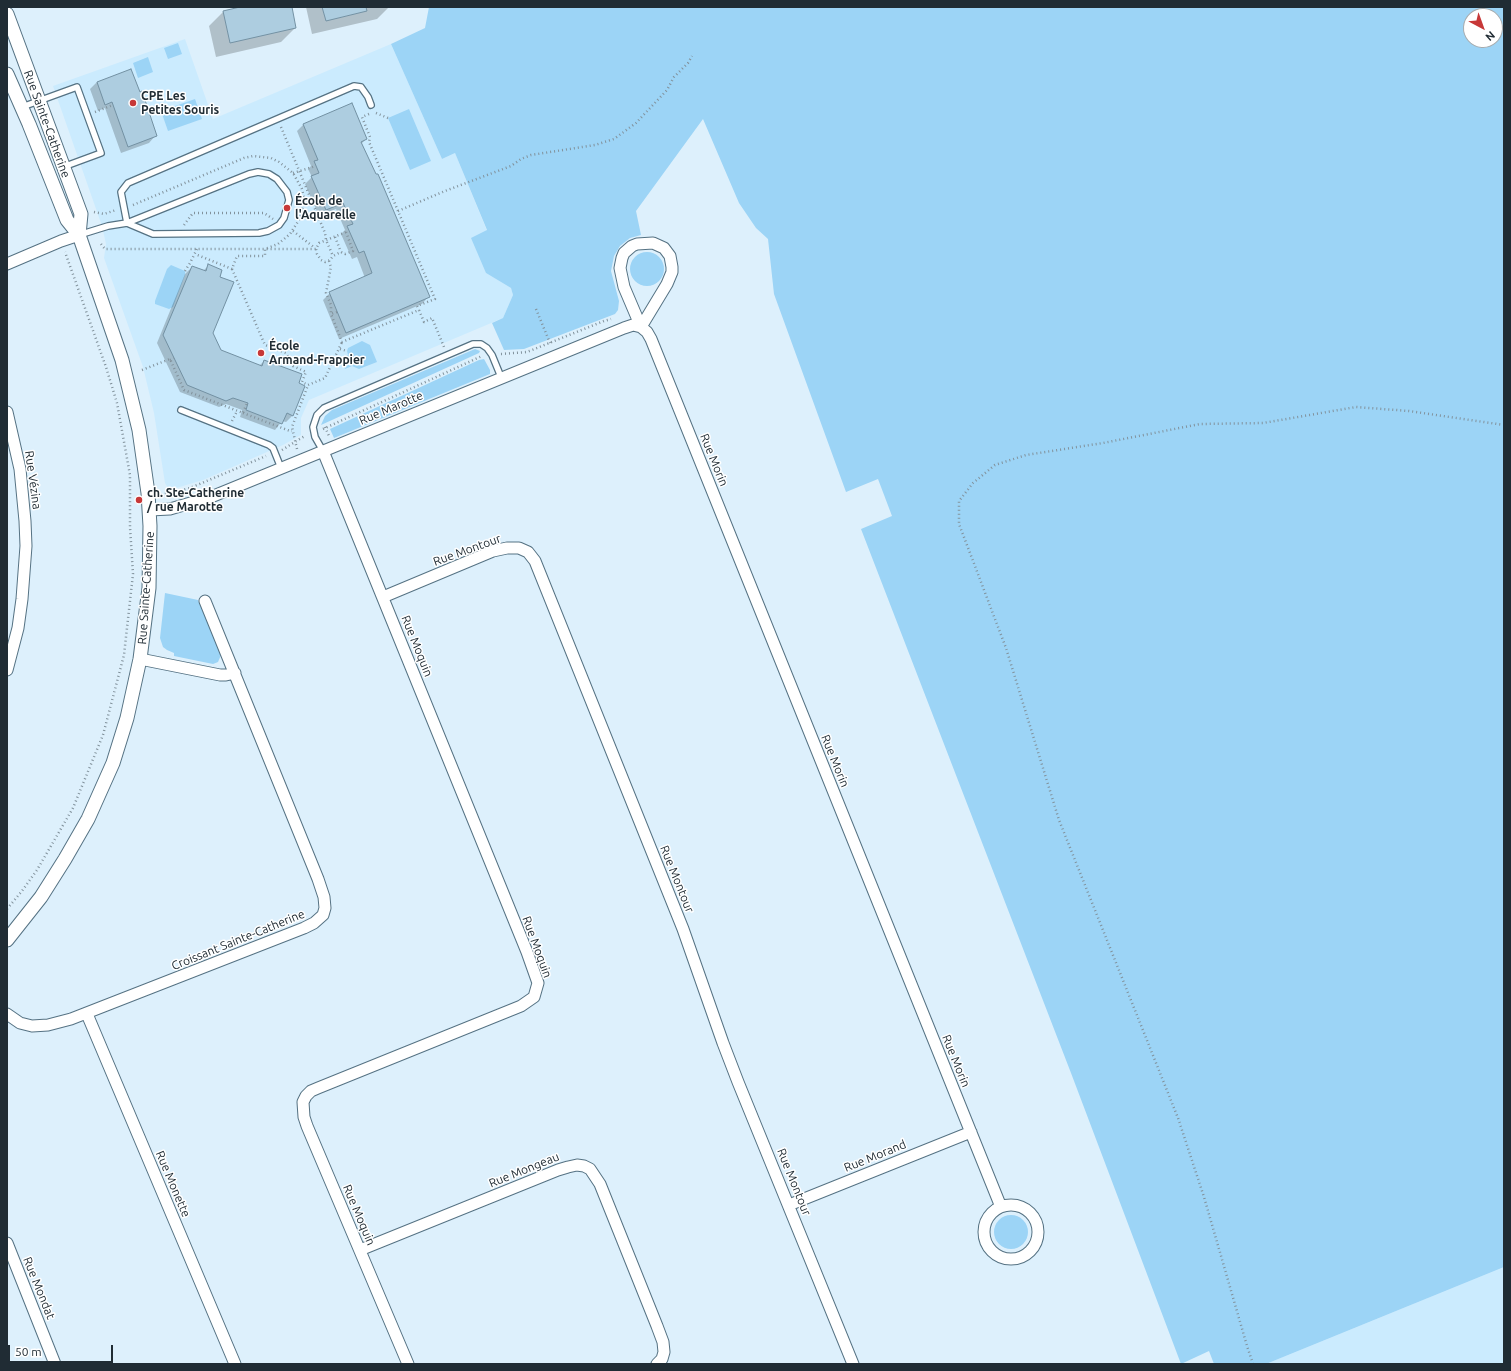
<!DOCTYPE html>
<html>
<head>
<meta charset="utf-8">
<style>
  body { margin:0 }
  #map { position:relative; width:1511px; height:1371px; overflow:hidden; background:#ddf0fc; font-family:Ubuntu,sans-serif }
  canvas { display:block }
  .frame { position:absolute; inset:0; border:8px solid #202c34; pointer-events:none }
  .north { position:absolute; left:1463px; top:8px; width:40px; height:40px; box-sizing:border-box; background:#fff; border:1px solid #a6abae; border-radius:50%; rotate:139deg; font-size:11px; font-weight:700; line-height:16px; text-align:center; color:#202c34 }
  .north::after { content:''; display:block; margin:auto; width:14px; height:18px; background:#c73838; clip-path:polygon(50% 0,100% 100%,50% 72%,0 100%) }
  .scale { position:absolute; left:8px; top:1345px; width:105px; height:18px; box-sizing:border-box; border:2px solid #202c34; border-top:0; padding-left:5px; font-size:12px; line-height:14px; white-space:nowrap; color:#202c34; -webkit-text-stroke:3px #fff; paint-order:stroke }
</style>
</head>
<body>
<div id="map">
<canvas width="1511" height="1371"></canvas>
<div class="frame"></div>
<div class="north">N</div>
<div class="scale">50 m</div>
</div>
<script>
const c = document.querySelector('canvas').getContext('2d');
c.lineJoin = 'round';
function fillPath(path, color) { c.fillStyle = color; c.fill(path, 'evenodd'); }
const toPath = rows => new Path2D(rows.map(r => 'M' + r).join(''));
function trace(path, color, width, dash) { c.strokeStyle = color; c.lineWidth = width; c.lineCap = dash ? 'butt' : 'round'; c.setLineDash(dash || []); c.stroke(path); }
function drawText(font, color, halo, rows, align = 'center') {
  c.font = font + ' Ubuntu,sans-serif'; c.lineWidth = 3; c.setLineDash([]); c.textBaseline = 'middle'; c.strokeStyle = halo; c.fillStyle = color; for (const [text, x, y, turn = 0] of rows) {
    c.save(); c.translate(x, y); c.rotate((+turn || 0) * Math.PI / 180); c.textAlign = isNaN(turn) ? turn : align; if (halo) c.strokeText(text, 0, 0); c.fillText(text, 0, 0); c.restore();
  }
}
const built = toPath([
  [185,39,213,119,391,44,442,159,455,153,487,231,486,273,511,288,513,295,503,318,309,400,301,418,301,435,283,445,203,480,173,489,168,488,165,483,154,413,143,367,104,258,106,244,102,226,53,86],
  [1504,1267,1504,1364,1266,1364]
]);
const green = toPath([
  [429,7,1504,7,1504,1267,1266,1364,1214,1364,1209,1351,1181,1364,1071,1073,861,529,892,516,878,479,846,492,774,294,768,239,756,228,739,203,703,119,636,211,641,235,630,238,620,246,614,256,611,271,619,301,618,310,615,314,524,349,504,350,492,323,503,318,513,295,511,288,486,273,471,238,487,230,455,153,442,159,391,44,425,28],
  [1471,16,1495,16,1495,40,1471,40],
  [178,43,182,54,168,59,164,48],
  [148,57,153,72,138,78,133,63],
  [195,99,202,119,168,131,161,111],
  [409,109,431,161,410,170,388,118],
  '630 269a17 17 0 1 1 34 0a17 17 0 1 1-34 0Z',
  [171,265,185,271,185,275,173,307,169,309,155,304,155,301,167,269],
  [362,341,370,345,377,362,359,369,352,366,345,369,340,359,348,355,347,351,348,348],
  [475,349,480,351,479,353,321,425,325,416,332,410],
  [484,359,490,370,490,374,334,438,330,429,479,360],
  [165,593,198,600,221,655,218,662,213,664,174,656,174,653,167,650,163,647,160,638],
  '994 1232a17 17 0 1 1 34 0a17 17 0 1 1-34 0Z'
]);
const shadow = toPath([
  [241,7,291,7,295,28,281,42,216,57,209,26,223,12],
  [306,7,389,7,377,19,312,34],
  [97,82,155,136,149,143,121,153,105,108,98,111,90,89],
  [303,125,366,139,361,144,428,297,422,304,339,339,323,300,330,293,365,278,357,257,352,259,341,234,345,230,336,209,319,216,305,184,312,177,308,169,311,166,297,131],
  [209,265,218,277,212,333,220,351,259,366,264,361,297,384,293,415,286,422,282,421,275,430,240,417,242,410,226,404,219,407,180,392,157,343,185,274,192,267,203,271]
]);
const building = toPath([
  [240,7,292,7,296,28,230,43,223,11,240,7],
  [322,7,366,7,367,11,326,21,322,7],
  [131,69,140,92,142,91,157,136,128,147,112,102,105,105,97,82,131,69],
  [352,103,367,139,361,142,376,174,378,174,430,297,346,333,329,292,372,273,364,251,359,253,347,226,353,224,343,203,326,210,311,176,319,173,314,161,318,160,303,124,352,103],
  [208,264,222,270,220,277,234,282,213,333,221,350,262,366,264,360,302,374,299,383,305,386,293,416,287,413,282,424,246,410,248,403,233,398,226,401,187,385,163,335,192,266,206,271,208,264]
]);
const path = toPath([
  [95,112,113,105],
  [376,113,388,118],
  [369,114,362,117,370,137,369,142,435,299,417,306,419,310],
  [281,127,325,233,326,240,333,256],
  [293,173,316,166],
  [133,205,244,158,253,156,271,158,279,162,293,173,302,189,304,198,302,213,299,220,290,234,278,244,265,249,265,256,237,256,232,269,195,254],
  [398,211,445,191,511,166,521,159,531,155,595,145,614,139,636,123,667,90,674,77,688,63,692,56],
  [94,212,104,214,116,210],
  [184,225,193,213,264,213,273,219],
  [293,231,315,248],
  [346,232,353,251,345,254,341,252,333,256,330,260,325,262,321,260,317,254,316,249,319,243,346,232],
  [335,237,341,252],
  [101,244,105,249,316,249],
  [329,261,331,267,326,293,331,305,331,314],
  [232,269,265,345,286,353,293,366,306,372,302,382,308,385,325,378,342,342],
  [185,271,190,263,197,249],
  [536,309,550,343],
  [337,312,331,314,342,342,419,310,424,322,432,318,444,347],
  [340,349,347,351],
  [501,354,527,352,604,321,611,319],
  [170,360,174,358],
  [142,370,170,359,184,390,243,413,247,403],
  [243,413,290,431,292,431],
  [232,421,237,411],
  [325,427,329,436],
  [323,429,482,356],
  [297,449,292,427,308,385],
  [282,450,298,440,305,436],
  [161,495,190,488,266,456],
  [7,909,22,891,37,870,73,808,103,735,124,655,133,574,130,527,130,475,117,403,106,367,65,252],
  [1253,1364,1247,1346,1204,1197,1178,1118,1059,820,1006,648,959,524,959,501,973,483,995,465,1026,455,1103,443,1200,424,1263,423,1356,407,1409,411,1504,425]
]);
const service = toPath([
  [22,107,77,87,101,153,63,167],
  [127,223,121,192,128,183,354,86,361,87,368,97,371,105],
  [79,235,108,226,127,223,249,174,258,172,269,174,277,179,287,192,289,200,284,218,279,225,268,231,259,233,153,234,127,223],
  [181,410,269,445,273,448,281,468],
  [323,451,315,437,313,427,317,415,324,408,473,344,481,344,487,348,492,355,501,377]
]);
const minor = toPath([
  [7,264,61,241,79,235],
  [641,327,667,284,672,272,672,267,670,256,664,248,653,243,637,244,632,246,624,253,622,258,620,268,624,287,641,327,647,332,651,339,1001,1207],
  [7,412,20,469,25,521,26,546,22,599,18,628,7,670],
  [323,451,527,952,538,983,534,997,521,1006,318,1088,311,1091,306,1096,303,1102,304,1117,307,1126,408,1364],
  [150,510,170,509,211,497,624,328,633,325,641,327],
  [383,597,493,551,507,548,519,548,528,552,535,561,683,929,723,1043,738,1082,853,1364],
  [140,659,220,675,226,675,235,673],
  [7,1014,20,1023,32,1026,48,1025,71,1019,304,928,314,923,323,915,325,908,324,897,318,879,205,601],
  [87,1014,235,1364],
  '984 1232a27 27 0 1 1 54 0a27 27 0 1 1-54 0Z',
  [789,1205,971,1132],
  [7,1243,55,1364],
  [360,1250,558,1170,568,1167,577,1165,584,1166,590,1169,600,1184,657,1326,663,1342,664,1352,662,1359,657,1364]
]);
const tertiary = toPath([
  [7,14,81,214,79,235],
  [7,74,29,124,67,220,79,235,122,360,139,430,148,493,150,526,149,588,140,659,127,718,113,763,88,819,65,859,41,897,7,940]
]);
const markers = [
  [133,103,4,"#c73838"],
  [287,208,4,"#c73838"],
  [261,353,4,"#c73838"],
  [139,500,4,"#c73838"]
];
const poiNames = [
  ["CPE Les",141,96],
  ["Petites Souris",141,110],
  ["École de",295,201],
  ["l'Aquarelle",295,215],
  ["École",269,346],
  ["Armand-Frappier",269,360],
  ["ch. Ste-Catherine",147,493],
  ["/ rue Marotte",147,507]
];
const streetNames = [
  ["Rue Sainte-Catherine",47,124,70],
  ["Rue Marotte",391,408,-23],
  ["Rue Morin",714,460,68],
  ["Rue Vézina",33,480,82],
  ["Rue Montour",467,550,-20],
  ["Rue Sainte-Catherine",146,588,-86],
  ["Rue Moquin",417,646,68],
  ["Rue Morin",835,761,68],
  ["Rue Montour",677,879,68],
  ["Croissant Sainte-Catherine",238,940,-22],
  ["Rue Moquin",537,947,70],
  ["Rue Morin",956,1061,68],
  ["Rue Morand",875,1156,-22],
  ["Rue Mongeau",524,1170,-22],
  ["Rue Montour",794,1182,68],
  ["Rue Monette",173,1184,67],
  ["Rue Moquin",359,1215,67],
  ["Rue Mondat",39,1288,68]
];
fillPath(built, '#cbebfe');
fillPath(green, '#9cd4f6');
fillPath(shadow, '#0003');
fillPath(building, '#adcde0');
trace(building, '#7391a3', 1);
trace(service, '#557283', 8);
trace(minor, '#557283', 13);
trace(tertiary, '#557283', 15);
trace(path, '#82929c', 2.5, [1, 3]);
trace(service, '#fff', 5.5);
trace(minor, '#fff', 11);
trace(tertiary, '#fff', 13);
for (const [x, y, r, color] of markers) { const dot = new Path2D(); dot.arc(x, y, r, 0, 2 * Math.PI); c.fillStyle = color; c.fill(dot); trace(dot, '#fff', 1.5); }
drawText('bold 12px', '#202c34', '#fff', poiNames, 'left');
drawText('12px', '#202c34', '#fff', streetNames);
</script>
</body>
</html>
